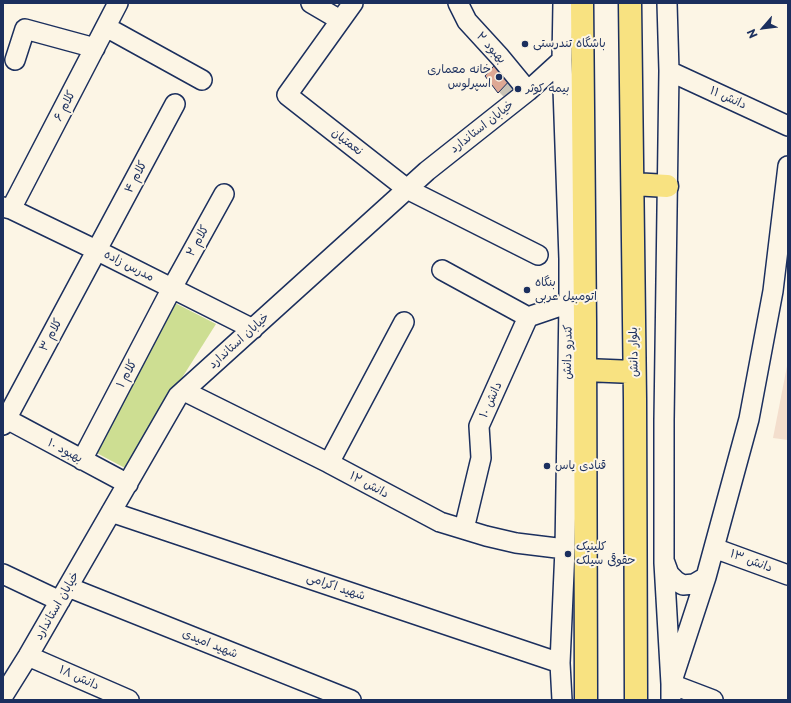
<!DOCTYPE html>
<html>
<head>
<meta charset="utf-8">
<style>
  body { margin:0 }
  #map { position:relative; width:791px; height:703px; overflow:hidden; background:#fcf5e5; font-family:"Playpen Sans",sans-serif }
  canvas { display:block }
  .frame { position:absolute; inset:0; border:4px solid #1b2f5e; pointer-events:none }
  .north { position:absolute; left:743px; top:8px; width:40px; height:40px; -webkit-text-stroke:3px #fcf5e5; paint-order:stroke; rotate:242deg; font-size:11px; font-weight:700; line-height:16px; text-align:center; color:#1b2f5e }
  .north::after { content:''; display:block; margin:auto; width:14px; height:18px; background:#1b2f5e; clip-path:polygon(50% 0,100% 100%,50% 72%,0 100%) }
</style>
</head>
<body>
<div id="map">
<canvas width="791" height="703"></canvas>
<div class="frame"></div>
<div class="north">N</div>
</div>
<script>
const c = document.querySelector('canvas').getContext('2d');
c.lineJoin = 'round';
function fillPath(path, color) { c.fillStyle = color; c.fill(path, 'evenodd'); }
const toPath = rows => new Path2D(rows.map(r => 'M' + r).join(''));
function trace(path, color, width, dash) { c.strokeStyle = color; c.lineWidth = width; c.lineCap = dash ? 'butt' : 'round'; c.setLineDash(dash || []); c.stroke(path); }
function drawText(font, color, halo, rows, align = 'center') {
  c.font = font + ' "Playpen Sans","Playpen Sans Arabic",sans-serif'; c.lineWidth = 4; c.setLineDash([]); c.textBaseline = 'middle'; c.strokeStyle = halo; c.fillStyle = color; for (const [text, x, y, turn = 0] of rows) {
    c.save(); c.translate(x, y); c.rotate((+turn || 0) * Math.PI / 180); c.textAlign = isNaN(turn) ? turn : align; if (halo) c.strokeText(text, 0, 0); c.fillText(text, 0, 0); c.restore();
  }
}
const built = toPath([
  [788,361,788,440,773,438]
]);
const green = toPath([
  [171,301,216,324,125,468,91,450]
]);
const shadow = toPath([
  [506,68,520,85,506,99,499,92]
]);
const building = toPath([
  [499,60,513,77,498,93,485,76,499,60]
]);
const minor = toPath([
  [311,3,340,20],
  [353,3,287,95,407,189,538,255],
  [458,3,467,21,500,57,528,91],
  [667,3,669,71,664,420,664,563,671,684,671,700],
  [106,27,202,80],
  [15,60,25,29,95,48],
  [669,71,788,126],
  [3,207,11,209,96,250,253,329],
  [11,209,118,3],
  [442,270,528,317],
  [184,391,329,463,440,522,486,536,516,543,565,549],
  [3,417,128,484],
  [3,425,175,104],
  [82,460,172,288,224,194],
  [329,463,404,322],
  [111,512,560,663],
  [464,529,481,458,479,426,528,317,569,303],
  [714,548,788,575],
  [665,563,669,574,676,581,683,585,694,584,706,577],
  [3,574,60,601],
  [68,587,351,700],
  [28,656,129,700],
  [3,696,28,656,178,396,427,171,528,91,562,60],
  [562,700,560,663,565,549,569,303,569,259,562,60,563,3],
  [713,700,671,684,706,577,749,419,773,291,788,166]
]);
const major = toPath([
  [582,3,585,322,586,700],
  [630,3,635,399,636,700],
  [633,184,667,186],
  [585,370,634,372]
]);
const markers = [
  [525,44,4,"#1b2f5e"],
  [499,77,4,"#1b2f5e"],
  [518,89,4,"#1b2f5e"],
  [527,290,4,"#1b2f5e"],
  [547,466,4,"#1b2f5e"],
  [568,554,4,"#1b2f5e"]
];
const poiNames = [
  ["باشگاه تندرستی",533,44],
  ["خانه معماری",491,70,"right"],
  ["اسپرلوس",491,84,"right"],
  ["بیمه کوثر",526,89],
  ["بنگاه",535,283],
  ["اتومبیل عربی",535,297],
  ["قنادی یاس",555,466],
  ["کلینیک",576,547],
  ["حقوقی سیلک",576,561]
];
const streetNames = [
  ["بهبود ۲",491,48,48],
  ["دانش ۱۱",728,98,24],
  ["کلام ۶",65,106,-63],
  ["خیابان استاندارد",482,127,-38],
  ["نعمتیان",347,142,38],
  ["کلام ۴",136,177,-62],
  ["کلام ۲",198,241,-61],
  ["مدرس زاده",129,266,27],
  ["کلام ۳",51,335,-62],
  ["خیابان استاندارد",239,341,-42],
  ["کندرو دانش",568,352,-89],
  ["بلوار دانش",634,352,-91],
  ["کلام ۱",127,374,-62],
  ["دانش ۱۰",491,400,-66],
  ["بهبود ۱۰",65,451,28],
  ["دانش ۱۲",369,485,28],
  ["دانش ۱۳",751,561,20],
  ["شهید اکرامی",336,587,19],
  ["خیابان استاندارد",57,606,-60],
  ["شهید امیدی",210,644,22],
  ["دانش ۱۸",79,678,24]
];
fillPath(built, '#f3decd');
fillPath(green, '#cdde92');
fillPath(shadow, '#0003');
fillPath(building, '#dea894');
trace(building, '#1b2f5e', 1);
trace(minor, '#1b2f5e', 22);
trace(major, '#1b2f5e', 25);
trace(minor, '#fcf5e5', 19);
trace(major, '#f8e281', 22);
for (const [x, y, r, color] of markers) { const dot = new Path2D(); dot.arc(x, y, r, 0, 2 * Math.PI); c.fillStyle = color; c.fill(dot); trace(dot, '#fcf5e5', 1.5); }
drawText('12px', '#1b2f5e', '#fcf5e5', poiNames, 'left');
drawText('12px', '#1b2f5e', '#fcf5e5', streetNames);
</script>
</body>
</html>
